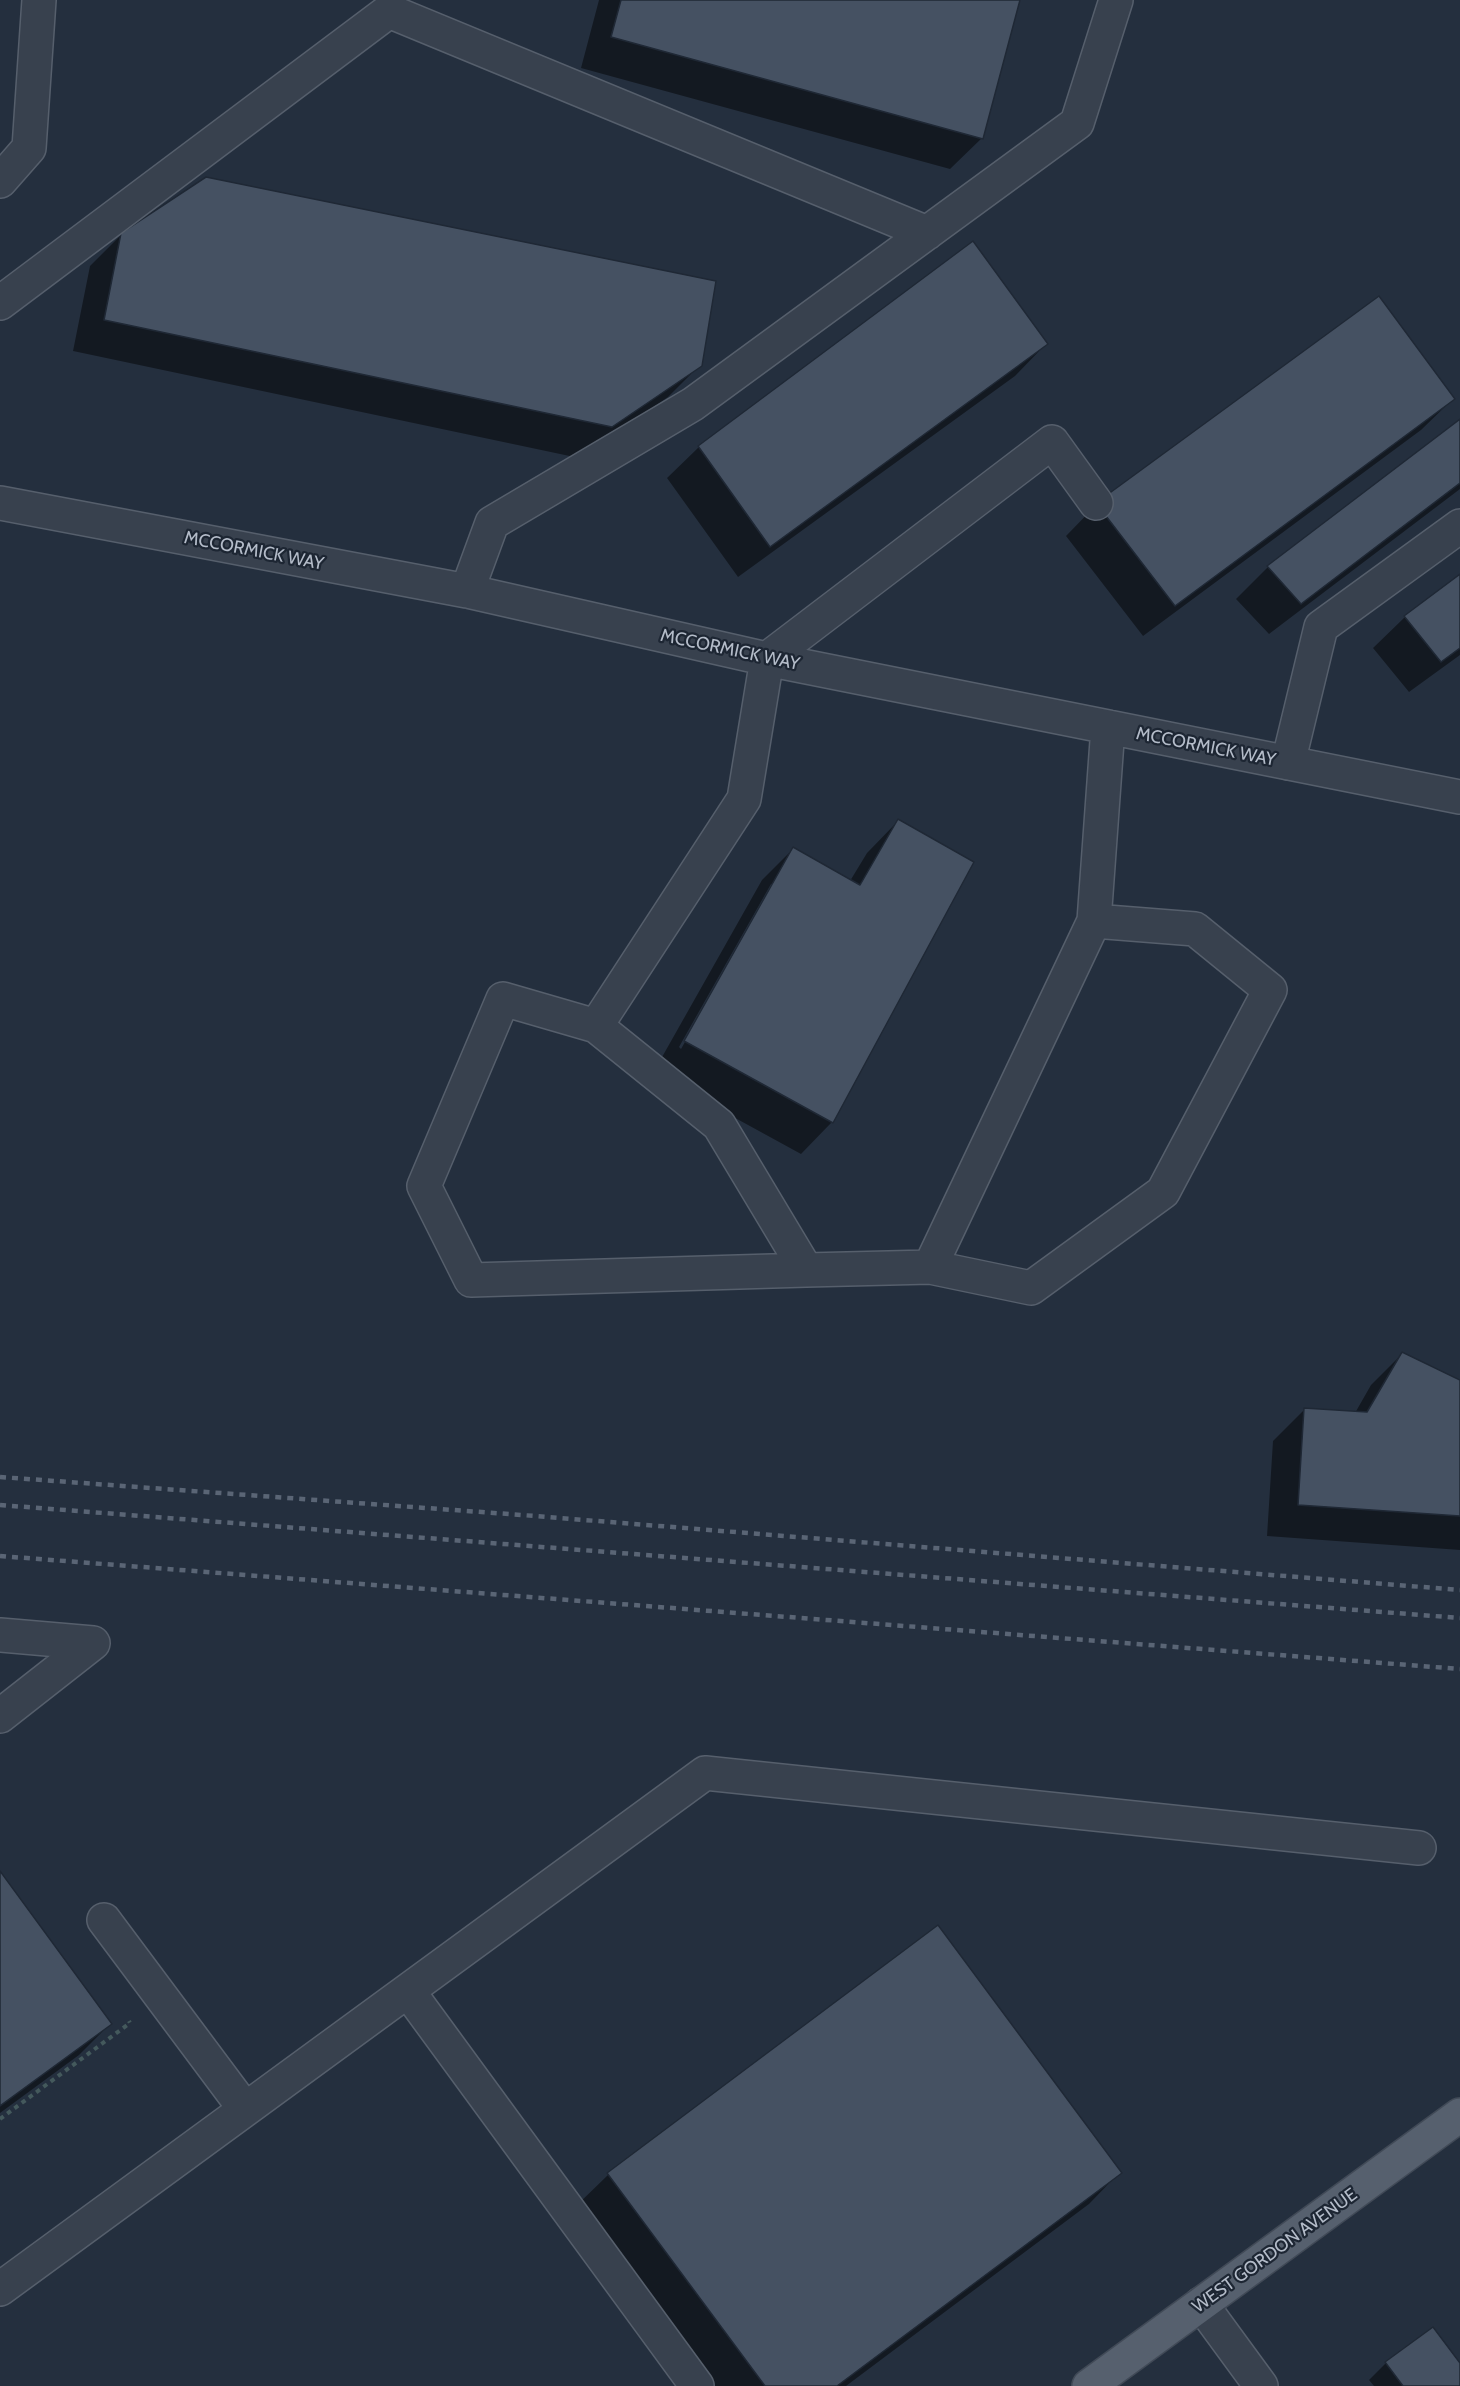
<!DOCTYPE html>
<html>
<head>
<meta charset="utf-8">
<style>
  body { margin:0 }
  canvas { display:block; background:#242f3e }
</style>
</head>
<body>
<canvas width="1460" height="2386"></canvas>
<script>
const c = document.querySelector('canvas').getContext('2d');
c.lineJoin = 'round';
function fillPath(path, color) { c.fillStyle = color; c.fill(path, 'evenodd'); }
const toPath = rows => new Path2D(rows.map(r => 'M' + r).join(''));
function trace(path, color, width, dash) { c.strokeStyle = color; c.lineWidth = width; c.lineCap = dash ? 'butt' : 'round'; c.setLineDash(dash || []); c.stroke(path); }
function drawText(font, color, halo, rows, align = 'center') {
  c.font = font + ' Cabin,sans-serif'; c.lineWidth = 4.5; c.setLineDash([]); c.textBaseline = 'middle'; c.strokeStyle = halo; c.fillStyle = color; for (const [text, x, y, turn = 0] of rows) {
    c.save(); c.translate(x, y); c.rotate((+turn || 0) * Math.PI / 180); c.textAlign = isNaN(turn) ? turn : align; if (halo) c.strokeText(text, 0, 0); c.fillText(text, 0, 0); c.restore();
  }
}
const shadow = toPath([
  [599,0,1019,0,982,138,950,169,581,68],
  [122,234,700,365,668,397,579,458,73,351,90,266],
  [973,243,1046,344,1015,376,738,577,667,478,699,447],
  [1453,399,1421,430,1143,636,1066,536,1097,504],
  [1460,421,1460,489,1269,634,1236,599,1268,567],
  [1460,575,1460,655,1409,692,1373,648,1405,617],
  [898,821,832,1122,801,1154,653,1073,762,880,793,849,850,881,867,853],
  [771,884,774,884,681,1049,679,1047],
  [1402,1354,1460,1382,1460,1550,1267,1536,1273,1441,1304,1410,1355,1413,1371,1385],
  [0,1874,110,2024,79,2055,0,2113],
  [938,1928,1120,2172,1089,2204,846,2386,711,2386,576,2206,608,2175],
  [1433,2329,1460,2366,1460,2386,1374,2386,1369,2380,1386,2363]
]);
const building = toPath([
  [621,0,1020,0,983,139,611,37,621,0],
  [206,177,716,281,702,366,612,427,104,320,121,233,206,177],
  [973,241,1048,344,770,547,698,446,973,241],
  [1379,296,1455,399,1175,606,1096,503,1379,296],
  [1460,419,1460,483,1301,604,1267,566,1460,419],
  [1460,574,1460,648,1441,662,1404,616,1460,574],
  [898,819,974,862,833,1123,684,1041,793,847,860,885,898,819],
  [1402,1352,1460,1380,1460,1516,1298,1505,1304,1408,1367,1412,1402,1352],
  [0,1871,112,2024,0,2106,0,1871],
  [938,1925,1122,2173,837,2386,765,2386,607,2173,938,1925],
  [1433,2327,1460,2363,1460,2386,1403,2386,1385,2362,1433,2327]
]);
const path = toPath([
  [0,2119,130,2023,129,2021]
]);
const minor = toPath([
  [0,181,29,148,39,0],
  [0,303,389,11,927,233],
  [0,503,467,591,767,659,1460,797],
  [467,591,492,523,693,404,1077,123,1116,0],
  [1288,763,1321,627,1460,526],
  [596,1026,744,799,767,659,1052,442,1096,503],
  [930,1267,1094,921,1108,727],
  [806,1270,719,1125,596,1026,503,999,424,1186,471,1280,806,1270,930,1267,1031,1288,1163,1192,1270,990,1195,929,1094,921],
  [0,1635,93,1643,0,1716],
  [104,1920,245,2109],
  [408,1991,697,2386],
  [0,2289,705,1773,1419,1848],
  [1201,2304,1261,2386]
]);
const major = toPath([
  [1089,2386,1460,2115]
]);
const rail = toPath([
  [0,1477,522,1515,1460,1590],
  [0,1505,1460,1618],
  [0,1556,1460,1669]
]);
const streetNames = [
  ["MCCORMICK WAY",254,551,11],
  ["MCCORMICK WAY",730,650,12],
  ["MCCORMICK WAY",1206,747,11],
  ["WEST GORDON AVENUE",1275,2251,-36]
];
fillPath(shadow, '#0007');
fillPath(building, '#455162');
trace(building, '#1f2835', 1.5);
trace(minor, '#565f6c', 36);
trace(major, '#414a57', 36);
trace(path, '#44595c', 4, [4.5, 4.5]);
trace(minor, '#38414e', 33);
trace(major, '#56606e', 33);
trace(rail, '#5a6575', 4.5, [6, 6]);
drawText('18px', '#b4bcc9', '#1d2633', streetNames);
</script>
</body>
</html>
